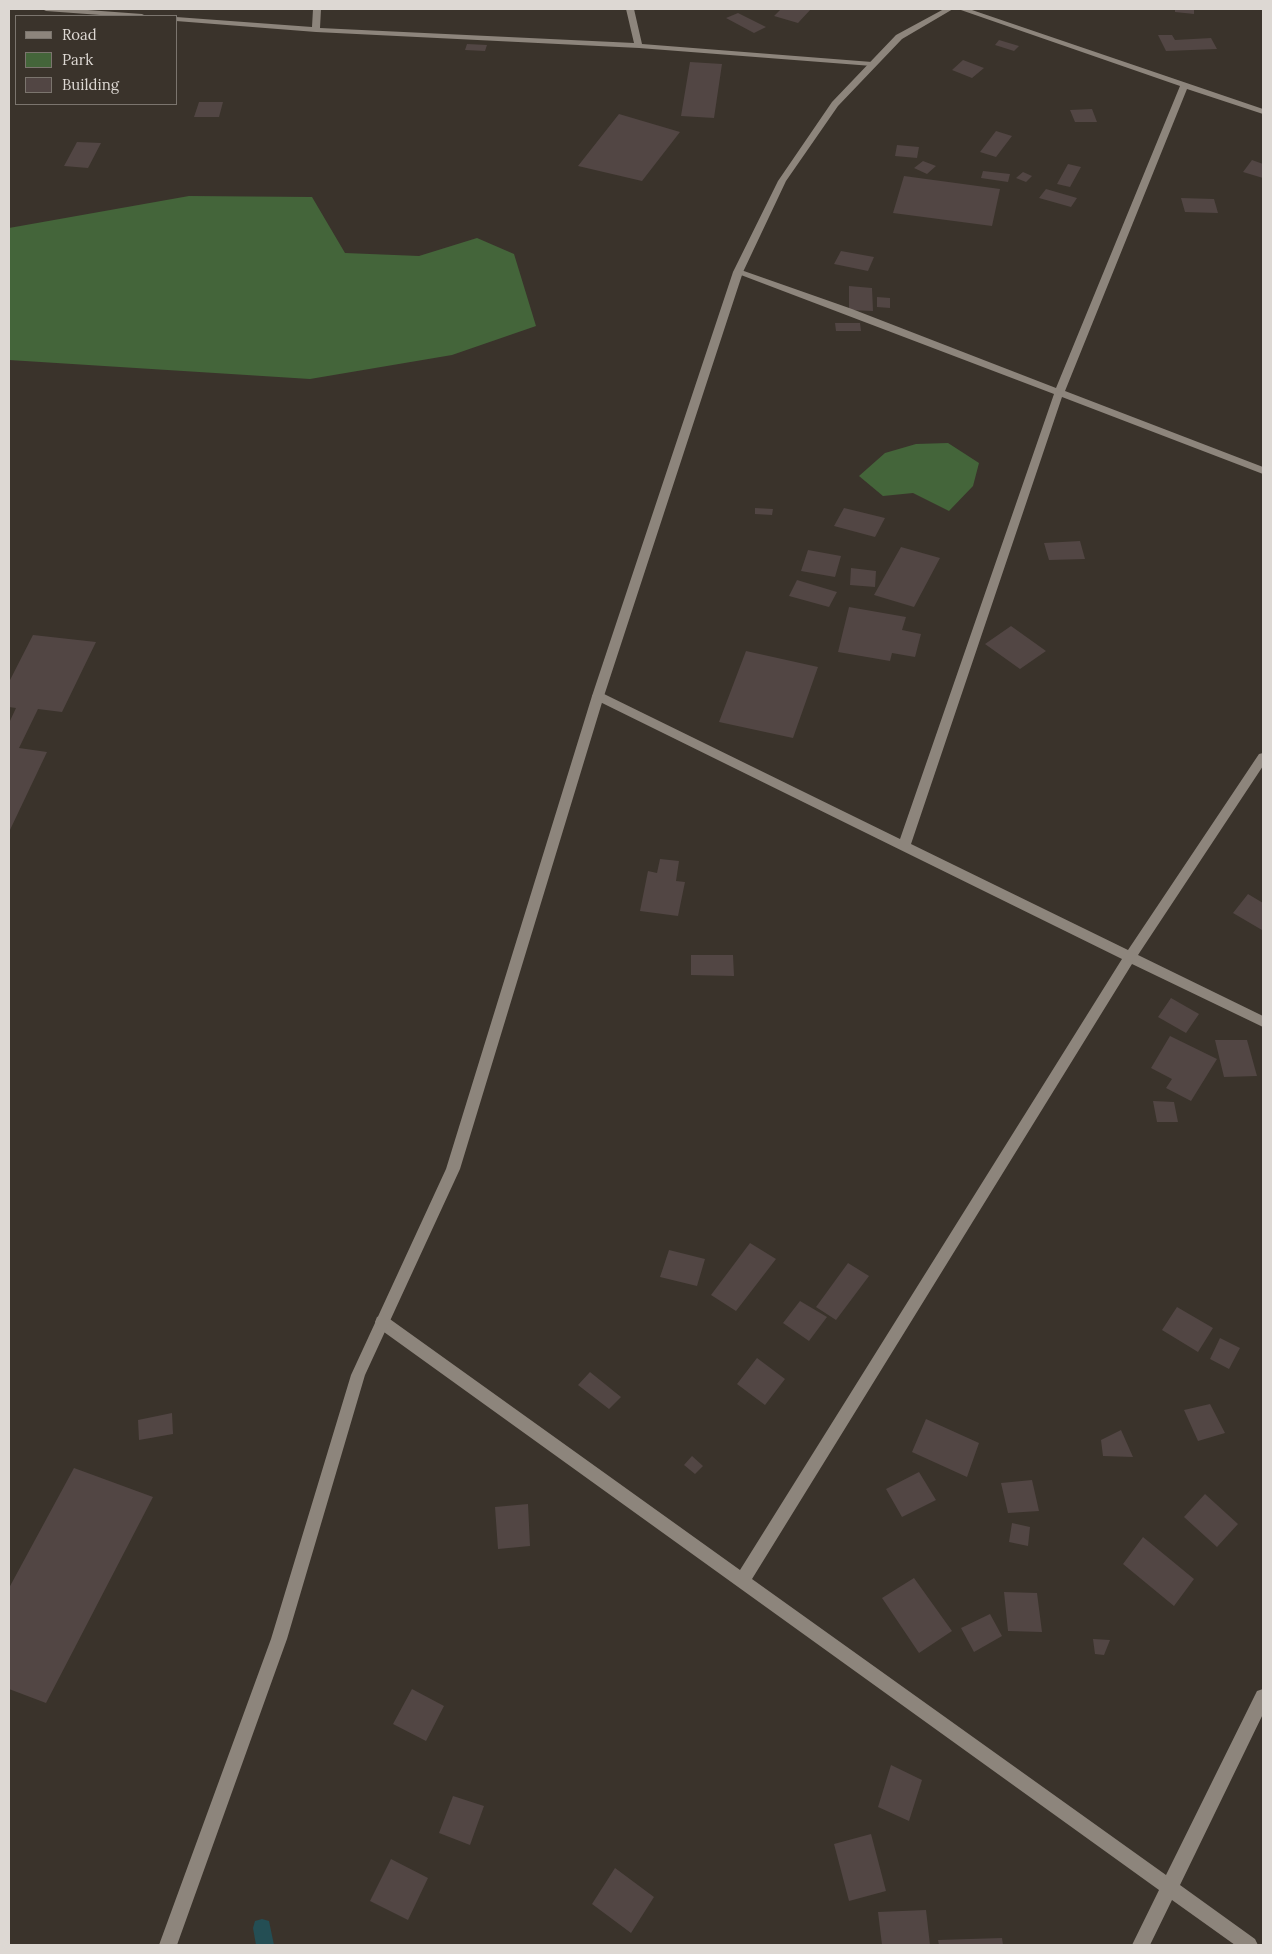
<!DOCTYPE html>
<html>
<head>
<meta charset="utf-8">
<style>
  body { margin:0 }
  #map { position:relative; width:1272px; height:1954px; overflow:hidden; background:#3a332b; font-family:Lora,serif }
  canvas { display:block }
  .frame { position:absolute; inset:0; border:10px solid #ddd8d3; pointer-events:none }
  .legend { position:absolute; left:15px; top:15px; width:162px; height:90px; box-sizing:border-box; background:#3a332b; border:1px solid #7b756e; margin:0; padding:6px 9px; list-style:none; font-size:15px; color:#ddd8d3 }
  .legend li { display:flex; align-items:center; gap:10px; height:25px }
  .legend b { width:25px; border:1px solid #7b756e }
</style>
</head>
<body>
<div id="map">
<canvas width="1272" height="1954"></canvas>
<div class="frame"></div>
<ul class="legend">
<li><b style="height:6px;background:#8d857c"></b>Road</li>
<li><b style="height:14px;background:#44653a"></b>Park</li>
<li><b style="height:14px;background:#524644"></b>Building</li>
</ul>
</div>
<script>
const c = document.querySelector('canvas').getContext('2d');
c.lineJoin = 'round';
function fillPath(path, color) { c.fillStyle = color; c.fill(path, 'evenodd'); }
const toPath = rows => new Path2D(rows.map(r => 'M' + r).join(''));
const green = toPath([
  [189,196,312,197,345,253,419,256,477,238,514,254,536,326,452,355,310,379,9,360,9,228],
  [948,443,979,463,973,486,949,511,913,493,883,496,859,476,885,453,916,444]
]);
const stream = toPath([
  [262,1919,269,1921,274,1945,256,1945,253,1928,255,1921,262,1919]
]);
const building = toPath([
  [781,9,811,9,798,23,774,16],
  [1175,9,1194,9,1194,14,1175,12],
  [738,13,766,27,754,33,726,18],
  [1158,35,1172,35,1175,40,1211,38,1217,49,1166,51],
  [999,40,1019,46,1014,51,995,45],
  [467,44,487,45,485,51,465,50],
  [963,60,984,68,972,78,952,70],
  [690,62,722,64,714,118,681,116],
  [199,102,223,102,219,117,194,117],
  [1092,109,1097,122,1075,122,1070,110],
  [619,114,680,132,642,181,578,166],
  [996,131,1012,136,996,157,980,152],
  [77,142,101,143,88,168,64,166],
  [897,145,919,147,917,158,895,156],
  [1252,160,1263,164,1263,178,1243,172],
  [923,161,936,166,927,174,914,168],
  [1068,164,1081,167,1070,187,1057,184],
  [983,171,1010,174,1008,182,981,178],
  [1023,172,1032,176,1026,182,1016,178],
  [904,176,1000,189,992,226,893,213],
  [1046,189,1077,198,1071,207,1039,198],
  [1181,198,1214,199,1218,213,1185,212],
  [841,251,874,257,868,271,834,264],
  [849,286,872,288,873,311,849,310],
  [877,297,890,298,890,308,877,307],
  [835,323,860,323,861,331,836,331],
  [755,508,773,509,772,515,755,514],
  [844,508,885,518,875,537,834,526],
  [1080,541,1085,559,1049,560,1044,543],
  [901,547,940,558,914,607,874,595],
  [808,550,841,556,835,577,801,571],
  [851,568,876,571,875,587,850,585],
  [797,580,837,592,829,607,789,596],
  [849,607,906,617,902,630,921,634,915,657,892,653,890,661,838,652],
  [1011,626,1046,651,1020,669,985,644],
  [33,635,96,642,62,712,38,709,19,748,47,752,9,832,9,723,16,708,9,707,9,682],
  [746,651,818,667,793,738,719,722],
  [660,859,679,861,676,881,685,882,678,916,640,911,648,871,657,873],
  [1248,894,1263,903,1262,930,1233,913],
  [691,955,733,955,734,976,691,975],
  [1171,998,1199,1014,1186,1033,1158,1017],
  [1170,1036,1217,1059,1191,1101,1166,1088,1172,1079,1151,1068],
  [1215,1040,1247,1040,1257,1076,1224,1077],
  [1153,1101,1174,1102,1178,1122,1157,1122],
  [750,1243,776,1259,736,1311,711,1295],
  [669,1250,705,1259,697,1286,660,1277],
  [848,1263,869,1276,836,1320,816,1307],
  [800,1301,827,1317,809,1341,783,1323],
  [1177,1307,1213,1328,1198,1352,1162,1330],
  [1220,1338,1240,1348,1229,1369,1210,1359],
  [757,1358,785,1379,765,1405,737,1384],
  [590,1372,621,1397,609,1409,578,1385],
  [1210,1404,1225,1433,1198,1441,1184,1410],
  [172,1413,173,1434,139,1440,138,1420],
  [926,1419,979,1443,967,1477,912,1452],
  [1121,1430,1133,1457,1103,1456,1101,1440],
  [692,1456,703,1466,695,1474,684,1465],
  [74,1468,153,1497,46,1703,9,1689,9,1588],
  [919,1472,936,1500,902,1517,886,1489],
  [1032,1480,1039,1511,1008,1513,1001,1483],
  [1205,1494,1238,1524,1217,1547,1184,1517],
  [528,1504,530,1546,498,1549,495,1507],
  [1012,1523,1030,1527,1028,1546,1009,1542],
  [1143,1537,1194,1579,1174,1606,1123,1564],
  [914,1578,952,1631,919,1653,882,1598],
  [1004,1592,1037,1593,1042,1632,1008,1631],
  [990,1614,1002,1636,974,1652,961,1628],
  [1093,1639,1110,1640,1104,1655,1095,1654],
  [412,1689,444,1706,426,1741,393,1724],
  [891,1765,922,1780,909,1821,878,1807],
  [453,1796,484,1806,470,1845,439,1833],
  [871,1834,886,1891,849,1901,834,1844],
  [391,1859,428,1878,408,1920,370,1901],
  [615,1868,654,1897,631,1933,592,1904],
  [926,1910,930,1945,882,1945,878,1912],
  [1002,1938,1003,1945,939,1945,938,1940]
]);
const street = toPath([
  [42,9,74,9,142,14,146,16,114,16,46,11,42,9],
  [313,9,321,9,320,28,634,43,626,9,634,9,642,44,872,62,876,64,872,66,639,48,316,32,176,21,176,17,312,27,313,9],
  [958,9,969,9,1263,109,1263,114,1187,89,1065,391,1263,467,1263,474,1062,397,911,844,1128,950,1259,754,1263,753,1263,766,1138,955,1263,1016,1263,1027,1132,964,752,1579,1166,1875,1257,1691,1263,1689,1263,1714,1180,1885,1255,1939,1258,1945,1235,1945,1172,1900,1150,1945,1132,1945,1159,1890,377,1327,375,1322,377,1317,382,1315,387,1317,740,1570,1122,959,594,699,592,696,594,693,602,693,900,839,1054,394,733,272,741,270,852,309,1056,388,1180,86,958,9]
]);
const secondary = toPath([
  [944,9,953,9,902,39,838,106,786,181,743,272,604,696,460,1169,365,1375,287,1639,177,1945,159,1945,271,1639,351,1375,446,1169,592,696,733,272,778,181,832,102,896,35,944,9]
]);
fillPath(green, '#44653a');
fillPath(stream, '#244e54');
fillPath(building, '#524644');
fillPath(street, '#8d857c');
fillPath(secondary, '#8d857c');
</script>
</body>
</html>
